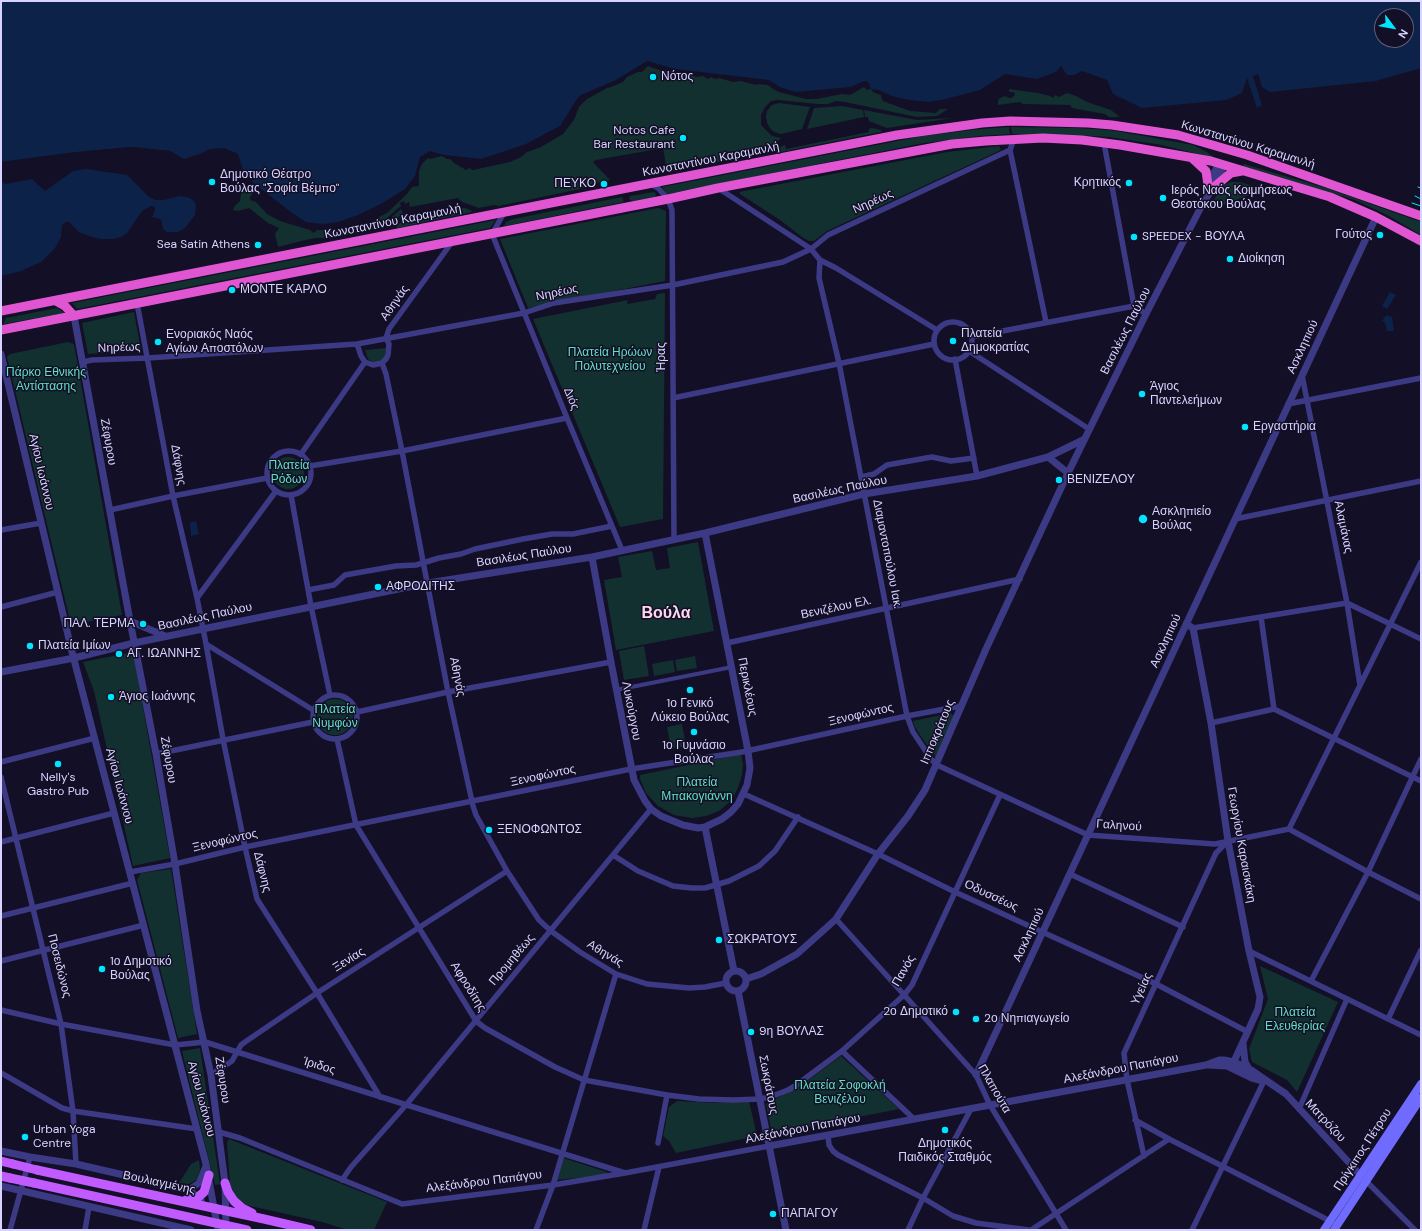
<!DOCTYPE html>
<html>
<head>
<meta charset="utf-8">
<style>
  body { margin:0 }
  #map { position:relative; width:1422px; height:1231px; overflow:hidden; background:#130f26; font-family:"DM Sans",sans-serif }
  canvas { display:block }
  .frame { position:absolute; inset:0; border:2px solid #d9d4ff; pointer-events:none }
  .north { position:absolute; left:1374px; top:8px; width:40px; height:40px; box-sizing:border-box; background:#130f26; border:1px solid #625e7d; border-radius:50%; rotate:122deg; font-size:11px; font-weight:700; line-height:16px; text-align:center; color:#d9d4ff }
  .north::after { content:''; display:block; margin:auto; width:14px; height:18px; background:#00e5ff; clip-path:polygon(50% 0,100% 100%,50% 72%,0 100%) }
</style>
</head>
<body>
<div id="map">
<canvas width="1422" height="1231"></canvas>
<div class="frame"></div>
<div class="north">N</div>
</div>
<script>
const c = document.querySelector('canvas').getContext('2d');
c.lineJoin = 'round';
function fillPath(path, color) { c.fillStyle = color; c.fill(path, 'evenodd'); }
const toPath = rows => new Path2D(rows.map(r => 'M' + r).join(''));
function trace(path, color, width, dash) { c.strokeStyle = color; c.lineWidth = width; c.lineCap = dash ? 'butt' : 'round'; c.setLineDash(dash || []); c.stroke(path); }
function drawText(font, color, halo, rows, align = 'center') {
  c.font = font + ' "DM Sans",sans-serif'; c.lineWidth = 3; c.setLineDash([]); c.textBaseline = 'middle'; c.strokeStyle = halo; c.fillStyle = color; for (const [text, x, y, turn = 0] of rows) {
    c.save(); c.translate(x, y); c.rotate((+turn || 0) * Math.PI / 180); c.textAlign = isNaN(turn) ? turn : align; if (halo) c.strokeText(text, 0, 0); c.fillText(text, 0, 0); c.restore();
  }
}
const green = toPath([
  [648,66,659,70,671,71,672,73,690,74,696,77,703,76,708,79,711,77,715,79,719,78,733,82,741,81,756,85,758,84,768,85,773,89,779,92,806,99,816,99,842,94,850,95,864,87,867,90,871,89,872,91,875,93,881,95,881,97,883,101,910,111,936,113,940,109,948,109,937,116,917,117,845,102,836,101,828,104,817,104,778,100,771,101,765,107,761,115,761,125,772,136,781,138,768,151,744,155,740,158,667,171,663,148,596,160,593,162,610,180,591,184,580,189,499,206,494,205,479,208,462,202,458,198,410,207,409,202,405,204,404,201,400,203,401,206,375,228,333,238,316,238,305,240,278,247,275,234,279,228,268,223,249,208,238,211,233,210,234,207,240,201,241,194,243,190,252,191,254,192,250,197,250,200,256,202,267,214,280,221,310,230,314,233,317,230,326,230,348,232,364,228,373,223,379,217,387,213,407,194,412,187,419,186,419,171,422,164,428,158,430,159,442,156,447,159,450,159,454,163,466,170,469,168,473,170,510,162,521,157,527,152,541,147,563,134,574,120,579,107,587,99,607,88,611,87,623,82,627,77,638,72,642,72],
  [1009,89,1038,93,1050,96,1053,98,1055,95,1059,97,1067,93,1076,96,1087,102,1111,110,1120,117,1109,117,1105,114,1072,108,1070,105,1023,104,1020,102,998,105,998,101,1000,98,1005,96,1009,98,1011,98,1015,95,1014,92,1009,92],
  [779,103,810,107,802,129,781,134,774,132,770,128,767,123,766,117,767,111,772,105],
  [842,106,863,110,864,117,807,129,814,108],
  [864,110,917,120,953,118,887,128,869,121,868,117,865,117],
  [1009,127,1010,134,980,136,924,143,667,194,662,187,923,136,980,129],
  [1011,127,1076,128,1110,130,1133,134,1193,145,1207,152,1214,158,1162,145,1109,137,1074,135,1012,134],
  [872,128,881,130,881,132,776,153,776,151,782,146,785,145,786,149,869,132,869,129],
  [999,146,1001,150,827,231,814,241,809,241,802,237,780,220,740,194,740,192,744,191,947,152],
  [1244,164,1326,188,1421,222,1421,235,1387,215,1355,200,1243,166],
  [1230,182,1240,182,1264,189,1208,211,1221,187],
  [654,192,656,194,655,197,632,201,629,199,630,196],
  [622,197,624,202,504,226,506,222,513,219],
  [459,208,465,208,472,211,472,212,397,228,397,226,403,220,406,219,407,223,457,213],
  [658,208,666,211,665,281,528,308,500,239],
  [401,209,403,213,390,225,380,227],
  [496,220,490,228,77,309,72,303],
  [665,293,663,519,620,527,533,319,628,300,627,304,655,299,657,294],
  [57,308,65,313,3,324,6,318],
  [134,312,141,350,88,354,82,323],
  [68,342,74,344,122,615,71,625,7,357,10,354],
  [386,348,385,358,381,361,377,362,372,362,368,359,365,350],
  '272 473a16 16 0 1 1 32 0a16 16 0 1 1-32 0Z',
  [698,542,714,631,616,650,604,580,622,577,618,557,652,551,656,570,670,568,667,548],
  [644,646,649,676,624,680,619,651],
  [133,652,170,858,133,866,94,691,83,662],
  [695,656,697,668,677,671,675,660],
  [673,660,675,672,654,676,652,664],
  '317 717a18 18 0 1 1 36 0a18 18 0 1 1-36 0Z',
  [951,713,954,716,936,758,922,738,915,727,913,721],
  [682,724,686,746,671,749,667,727],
  [741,754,743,764,742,775,738,788,731,801,719,811,706,816,692,818,674,815,658,806,646,793,640,779,640,775],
  [171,869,197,1034,178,1038,137,880,141,873],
  [1260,966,1338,1002,1297,1092,1287,1080,1252,1062,1249,1049,1268,999],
  [200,1048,220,1184,215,1185,182,1051],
  [841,1056,899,1109,772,1134,766,1104,807,1081],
  [677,1101,715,1103,749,1101,757,1136,676,1153,669,1141,663,1136,669,1107],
  [229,1139,387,1202,374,1230,348,1230,322,1222,246,1205,238,1199,233,1193,230,1185,227,1143],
  [563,1158,607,1172,607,1175,556,1180],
  [199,1160,200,1170,196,1180,189,1184,179,1183,191,1164]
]);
const water = toPath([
  [1,1,1421,1,1421,68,1376,81,1270,92,1262,87,1258,74,1253,76,1262,105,1257,108,1247,78,1242,93,1226,100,1142,108,1113,94,1107,80,1082,71,1074,75,1067,75,1061,66,1056,72,1037,79,1005,74,980,90,946,99,929,102,909,100,892,96,879,90,871,89,868,82,864,81,851,87,795,92,780,87,769,80,675,69,647,61,616,80,579,96,560,126,526,144,481,159,444,155,430,151,420,157,415,176,405,189,381,204,358,215,338,222,323,224,306,222,292,213,251,181,256,178,255,174,253,174,250,176,245,177,238,154,224,148,210,149,202,153,184,159,170,151,132,147,76,152,1,162],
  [1382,16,1406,16,1406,40,1382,40],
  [86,169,127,175,148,196,155,200,164,200,180,196,187,197,193,200,196,205,195,215,185,228,178,232,167,232,163,229,161,219,152,217,155,210,155,207,151,206,142,211,127,233,121,237,113,239,101,239,92,237,79,232,69,222,66,222,62,225,61,237,55,248,41,262,21,271,1,276,1,182,6,184,32,179,45,191,73,171],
  [1390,292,1396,295,1387,309,1382,306],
  [1386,315,1392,317,1394,331,1387,331,1385,323,1382,321],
  [196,521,199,534,191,536,190,523]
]);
const pier = toPath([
  [132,147,170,151,171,154,132,149,76,154,1,164,1,162,53,155]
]);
const pedestrian = toPath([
  [616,690,732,667]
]);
const minor = toPath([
  [1014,139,1010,150,1046,322],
  [1104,143,1134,306,1146,314],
  [651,184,658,188,668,199,672,210,674,539],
  [718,188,811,249,820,260,819,278,839,363,907,716,913,732,931,759,937,765,1088,835,1215,844,1289,829],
  [504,213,492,234,567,418,622,550],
  [820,260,836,268,937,330],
  [137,303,173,496,197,598,206,644,313,710],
  '934 341a19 19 0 1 1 38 0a19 19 0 1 1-38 0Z',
  [971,337,1134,306],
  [357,344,361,356,365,362,373,365,382,363],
  [969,351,1089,429],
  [955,359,977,476],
  [83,362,92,360,148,358,357,344,524,313,554,303,673,285,783,262,811,249,828,235,1010,150],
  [382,363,386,374,402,451,448,692,473,806,476,815,507,871,539,920,551,931,580,952,616,974,647,984,689,988,705,987,726,983],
  [382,363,386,359,388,355,389,344,386,338,389,329,452,242],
  [1302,375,1347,603,1360,685],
  [673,398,934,344],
  [1288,404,1421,378],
  '267 473a22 22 0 1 1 44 0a22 22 0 1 1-44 0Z',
  [301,454,365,362],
  [310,466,402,451,567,418],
  [861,477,874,474,887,465,932,457,951,461,974,458],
  [291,495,311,606,330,695],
  [110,510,173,496,267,478],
  [1235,519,1421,481],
  [1,530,41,523],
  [308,590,334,585,345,575,396,566,416,565,439,558,461,554,475,549,523,539,552,534,573,534,612,526],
  [197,598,276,491],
  [1,607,58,592],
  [1261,617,1274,709],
  [1193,628,1347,603,1421,639],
  [727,643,1020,579],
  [206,644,223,739,245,847,257,899,317,993,380,1097],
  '313 717a22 22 0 1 1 44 0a22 22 0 1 1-44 0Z',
  [357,712,448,692,611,662],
  [1211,723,1274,709,1421,781],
  [337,739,356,825,476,1021,485,1028,555,1067,584,1080,667,1095,699,1099,733,1100,760,1099,770,1097,788,1090,795,1086,842,1051,904,995,912,985,1000,795],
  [156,754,313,722],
  [1,762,95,738],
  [1,777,61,1024,73,1111,76,1164],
  [744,794,878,854,955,892,1156,984,1248,1032],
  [1289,829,1421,562],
  [1289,829,1368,872,1421,899],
  [1,842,114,813],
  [613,855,638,871,673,886,692,888,705,888,729,881,759,866,775,851,798,817],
  [130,872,175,864,245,847,631,769,742,752,907,716,961,706],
  [1070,874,1183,927],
  [1,916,133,883],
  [836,919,976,1075,990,1105,1066,1230],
  [1249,951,1421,1035],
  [1,961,144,925],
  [1311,981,1368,872,1421,759],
  [1,1010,61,1024,175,1045,205,1042,625,1173],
  [1388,1019,1421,950],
  [842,1051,914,1119],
  [1,1073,62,1108,73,1111,197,1129],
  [211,1075,232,1061,241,1045,245,1042,317,993,507,871],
  [1299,1109,1347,999],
  [1135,1120,1169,1139,1332,1222],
  [219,1132,240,1138,402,1204,553,1185,625,1173,769,1146],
  [828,1135,829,1145,833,1151,838,1155,923,1198,953,1216,976,1223,1029,1230],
  [658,1143,667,1095],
  [1144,1156,1127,1080,1124,1053,1216,853,1228,841],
  [342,1180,351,1167,406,1105,651,809],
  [1366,1181,1415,1230],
  [10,1230,30,1157],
  [85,1230,89,1207],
  [536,1230,553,1185,616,974],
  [644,1230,659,1167],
  [908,1230,923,1198,971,1109],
  [1031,1230,1169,1139],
  [1192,1230,1264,1081]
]);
const tertiary = toPath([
  [1208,185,1217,167,1221,164],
  [74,316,130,621,156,754,175,864,197,1011,211,1075,225,1183,226,1230],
  [1,354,72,652,206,1164,218,1230],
  [1048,457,1068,473],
  [592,557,611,662,634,780,645,801,651,809,661,816,683,825,698,828,705,827,722,819,731,812,738,804,747,785,750,768,748,751,705,533],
  [130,621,165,636],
  [1186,624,1193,628,1211,723,1228,841,1249,951,1260,997,1258,1009,1231,1068],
  [1,672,74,658,134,643,428,583,592,557,705,533,864,494,977,476,1048,457,1083,440],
  [705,827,734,971],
  '726 981a10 10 0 1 1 20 0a10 10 0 1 1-20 0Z',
  [746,979,761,974,797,954,825,929,836,919,878,854,908,816,925,790,986,649,1068,473,1146,314,1201,207,1221,175,1222,169,1221,164],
  [738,991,786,1230],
  [1243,1043,1245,1062,1249,1069],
  [1208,1065,1227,1066,1252,1078,1263,1081],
  [976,1075,1376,217],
  [769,1146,1206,1065,1219,1060,1224,1060,1234,1062,1251,1070,1286,1094,1364,1179],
  [1,1151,30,1157,76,1164,189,1190,201,1200],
  [1,1186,191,1230],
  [189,1190,199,1183,206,1166]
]);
const secondary = toPath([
  [1324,1230,1421,1084],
  [1334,1230,1421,1098]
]);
const primary = toPath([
  [1,1161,13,1164],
  [37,1170,264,1219,311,1230],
  [1,1176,10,1178],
  [34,1183,247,1230],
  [225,1183,228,1192,234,1201,242,1208,252,1213],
  [186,1200,196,1199,204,1192,209,1175]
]);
const trunk = toPath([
  [1193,159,1206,171,1208,185],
  [1214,187,1231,173,1242,171],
  [56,301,65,306,74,316],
  [1,311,897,135,982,123,1010,121,1088,123,1112,125,1178,135,1247,155,1421,216],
  [1,330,668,199,718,188,952,144,986,141,1043,138,1082,140,1120,145,1211,161,1330,197,1376,217,1421,241]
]);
const tram = toPath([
  [1418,187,1421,188],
  [1415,196,1421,199],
  [1412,203,1421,206]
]);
const primaryBridge = toPath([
  [13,1164,37,1170],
  [10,1178,34,1183]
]);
const markers = [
  [653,77,4,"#00e5ff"],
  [683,138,4,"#00e5ff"],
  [212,182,4,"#00e5ff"],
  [1129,183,4,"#00e5ff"],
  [604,184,4,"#00e5ff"],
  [1163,198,4,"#00e5ff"],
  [1380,235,4,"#00e5ff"],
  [1134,237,4,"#00e5ff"],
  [258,245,4,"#00e5ff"],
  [1230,259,4,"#00e5ff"],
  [232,290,4,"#00e5ff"],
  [953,341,4,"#00e5ff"],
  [158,342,4,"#00e5ff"],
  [1142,394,4,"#00e5ff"],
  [1245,427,4,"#00e5ff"],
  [1059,480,4,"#00e5ff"],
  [1143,519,5,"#00e5ff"],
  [378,587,4,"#00e5ff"],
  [143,624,4,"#00e5ff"],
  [30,646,4,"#00e5ff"],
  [119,654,4,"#00e5ff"],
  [690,690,4,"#00e5ff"],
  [111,697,4,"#00e5ff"],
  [694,732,4,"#00e5ff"],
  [58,764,4,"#00e5ff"],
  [489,830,4,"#00e5ff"],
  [719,940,4,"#00e5ff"],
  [102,969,4,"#00e5ff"],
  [956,1012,4,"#00e5ff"],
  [976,1019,4,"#00e5ff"],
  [751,1032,4,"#00e5ff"],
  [945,1130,4,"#00e5ff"],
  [25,1137,4,"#00e5ff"],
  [773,1214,4,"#00e5ff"]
];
const poiNames = [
  ["Νότος",661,77],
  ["Notos Cafe",675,131,"right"],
  ["Bar Restaurant",675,145,"right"],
  ["Δημοτικό Θέατρο",220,175],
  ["Βούλας \"Σοφία Βέμπο\"",220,189],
  ["Κρητικός",1121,183,"right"],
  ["ΠΕΥΚΟ",596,184,"right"],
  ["Ιερός Ναός Κοιμήσεως",1171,191],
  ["Θεοτόκου Βούλας",1171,205],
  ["Γούτος",1372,235,"right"],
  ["SPEEDEX - ΒΟΥΛΑ",1142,237],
  ["Sea Satin Athens",250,245,"right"],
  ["Διοίκηση",1238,259],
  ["ΜΟΝΤΕ ΚΑΡΛΟ",240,290],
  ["Πλατεία",961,334],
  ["Δημοκρατίας",961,348],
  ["Ενοριακός Ναός",166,335],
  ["Αγίων Αποστόλων",166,349],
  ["Άγιος",1150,387],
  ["Παντελεήμων",1150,401],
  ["Εργαστήρια",1253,427],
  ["ΒΕΝΙΖΕΛΟΥ",1067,480],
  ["Ασκληπιείο",1152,512],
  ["Βούλας",1152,526],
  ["ΑΦΡΟΔΙΤΗΣ",386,587],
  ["ΠΑΛ. ΤΕΡΜΑ",135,624,"right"],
  ["Πλατεία Ιμίων",38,646],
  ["ΑΓ. ΙΩΑΝΝΗΣ",127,654],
  ["Άγιος Ιωάννης",119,697],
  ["1ο Γενικό",690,704,"center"],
  ["Λύκειο Βούλας",690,718,"center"],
  ["1ο Γυμνάσιο",694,746,"center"],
  ["Βούλας",694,760,"center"],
  ["Nelly's",58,778,"center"],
  ["Gastro Pub",58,792,"center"],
  ["ΞΕΝΟΦΩΝΤΟΣ",497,830],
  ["ΣΩΚΡΑΤΟΥΣ",727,940],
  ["1ο Δημοτικό",110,962],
  ["Βούλας",110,976],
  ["2ο Δημοτικό",948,1012,"right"],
  ["2ο Νηπιαγωγείο",984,1019],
  ["9η ΒΟΥΛΑΣ",759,1032],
  ["Urban Yoga",33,1130],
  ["Centre",33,1144],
  ["Δημοτικός",945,1144,"center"],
  ["Παιδικός Σταθμός",945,1158,"center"],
  ["ΠΑΠΑΓΟΥ",781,1214]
];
const streetNames = [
  ["Κωνσταντίνου Καραμανλή",1248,145,17],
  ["Κωνσταντίνου Καραμανλή",711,160,-11],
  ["Νηρέως",873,202,-25],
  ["Κωνσταντίνου Καραμανλή",393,222,-11],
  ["Νηρέως",557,293,-12],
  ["Αθηνάς",395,303,-55],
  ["Βασιλέως Παύλου",1126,331,-63],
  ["Ασκληπιού",1303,347,-65],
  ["Νηρέως",119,348,-2],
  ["Ήρας",662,357,-90],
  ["Διός",571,399,68],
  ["Ζέφυρου",108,442,80],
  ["Δάφνης",178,465,80],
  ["Αγίου Ιωάννου",41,472,77],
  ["Βασιλέως Παύλου",840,490,-12],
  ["Αλαμάνας",1343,527,78],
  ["Διαμαντοπούλου Ιακ.",887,554,79],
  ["Βασιλέως Παύλου",524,556,-9],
  ["Βενιζέλου Ελ.",836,608,-12],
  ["Βασιλέως Παύλου",205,617,-12],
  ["Ασκληπιού",1166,641,-65],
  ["Αθηνάς",457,677,79],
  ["Περικλέους",747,687,79],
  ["Λυκούργου",631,711,79],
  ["Ξενοφώντος",861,715,-13],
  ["Ιπποκράτους",938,732,-67],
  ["Ζέφυρου",168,760,80],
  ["Ξενοφώντος",543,776,-12],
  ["Αγίου Ιωάννου",119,786,75],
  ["Γαληνού",1119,826,4],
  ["Ξενοφώντος",225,841,-13],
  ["Γεωργίου Καραισκάκη",1241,845,80],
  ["Δάφνης",262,872,76],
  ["Οδυσσέως",991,896,25],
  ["Ασκληπιού",1029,935,-65],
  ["Αθηνάς",605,954,31],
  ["Ξενίας",349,960,-32],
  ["Προμηθέως",512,960,-50],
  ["Ποσειδώνος",59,966,76],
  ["Πανός",904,971,-60],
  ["Αφροδίτης",468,987,58],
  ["Υγείας",1142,989,-65],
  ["Ίριδος",319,1066,17],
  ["Αλεξάνδρου Παπάγου",1121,1069,-11],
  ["Ζέφυρου",222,1080,81],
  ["Σωκράτους",768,1085,79],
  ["Πλαπούτα",994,1089,60],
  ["Αγίου Ιωάννου",201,1099,75],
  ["Ματρόζου",1325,1121,47],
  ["Αλεξάνδρου Παπάγου",803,1129,-11],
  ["Πρίγκιπος Πέτρου",1363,1150,-57],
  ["Αλεξάνδρου Παπάγου",484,1182,-7],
  ["Βουλιαγμένης",159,1183,12]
];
const parkNames = [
  ["Πλατεία Ηρώων",610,353],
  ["Πολυτεχνείου",610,367],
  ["Πάρκο Εθνικής",46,373],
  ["Αντίστασης",46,387],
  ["Πλατεία",289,466],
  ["Ρόδων",289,480],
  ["Πλατεία",335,710],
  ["Νυμφών",335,724],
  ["Πλατεία",697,783],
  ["Μπακογιάννη",697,797],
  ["Πλατεία",1295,1013],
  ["Ελευθερίας",1295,1027],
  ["Πλατεία Σοφοκλή",840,1086],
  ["Βενιζέλου",840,1100]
];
const districtNames = [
  ["Βούλα",666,614]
];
fillPath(green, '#12302f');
fillPath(water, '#0c2248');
fillPath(pier, '#130f26');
trace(pedestrian, '#3d3a85', 4);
trace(minor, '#3d3a85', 5.5);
trace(tertiary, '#3d3a85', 7);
trace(secondary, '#6f6bff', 8);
trace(primary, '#c25bff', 9);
trace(trunk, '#e055d1', 9);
trace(tram, '#00e5ff', 1);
trace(primaryBridge, '#c25bff', 9);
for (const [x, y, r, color] of markers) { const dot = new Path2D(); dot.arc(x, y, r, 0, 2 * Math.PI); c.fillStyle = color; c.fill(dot); trace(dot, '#130f26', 1.5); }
drawText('12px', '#d9d4ff', '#130f26', poiNames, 'left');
drawText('12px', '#d9d4ff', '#130f26', streetNames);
drawText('12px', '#5fe0c0', '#130f26', parkNames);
drawText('bold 16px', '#ffd6f0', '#130f26', districtNames);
</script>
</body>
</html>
